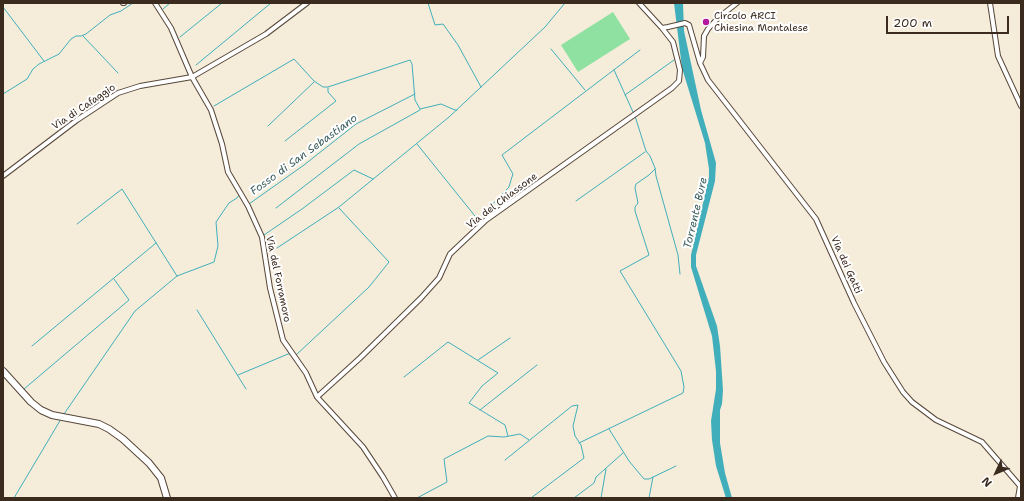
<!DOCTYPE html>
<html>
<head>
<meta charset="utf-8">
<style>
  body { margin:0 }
  #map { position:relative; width:1024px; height:501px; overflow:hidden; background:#f5ecd9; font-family:"Shantell Sans",sans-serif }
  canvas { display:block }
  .frame { position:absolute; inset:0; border:4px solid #3b2a1e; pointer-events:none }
  .north { position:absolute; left:976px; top:453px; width:40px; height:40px; -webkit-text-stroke:3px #fff; paint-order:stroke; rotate:226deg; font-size:11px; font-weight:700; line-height:16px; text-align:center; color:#3b2a1e }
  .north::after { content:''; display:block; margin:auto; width:14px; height:18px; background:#3b2a1e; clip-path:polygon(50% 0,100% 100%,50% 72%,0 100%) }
  .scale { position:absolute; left:886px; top:16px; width:123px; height:18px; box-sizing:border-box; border:2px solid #3b2a1e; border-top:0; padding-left:5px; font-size:12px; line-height:14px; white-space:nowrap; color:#3b2a1e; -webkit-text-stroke:3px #fff; paint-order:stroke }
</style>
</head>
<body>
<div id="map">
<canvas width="1024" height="501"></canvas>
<div class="frame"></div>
<div class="north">N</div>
<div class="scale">200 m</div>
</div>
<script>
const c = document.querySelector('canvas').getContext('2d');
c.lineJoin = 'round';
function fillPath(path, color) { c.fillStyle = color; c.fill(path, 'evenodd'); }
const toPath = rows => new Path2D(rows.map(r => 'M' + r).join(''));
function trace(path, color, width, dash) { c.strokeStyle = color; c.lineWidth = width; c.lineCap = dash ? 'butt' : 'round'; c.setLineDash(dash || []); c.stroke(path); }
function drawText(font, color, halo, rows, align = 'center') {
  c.font = font + ' "Shantell Sans",sans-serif'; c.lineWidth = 4; c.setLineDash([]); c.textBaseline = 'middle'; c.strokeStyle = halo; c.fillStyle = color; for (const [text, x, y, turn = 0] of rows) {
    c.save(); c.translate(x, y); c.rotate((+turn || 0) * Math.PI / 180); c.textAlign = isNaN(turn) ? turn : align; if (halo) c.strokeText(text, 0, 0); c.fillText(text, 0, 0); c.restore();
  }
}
const green = toPath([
  [613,12,630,39,578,72,561,45]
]);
const water = toPath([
  [674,3,683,3,684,31,686,40,701,110,716,163,715,181,696,255,696,266,717,326,720,346,723,390,722,404,720,410,720,443,725,473,732,498,726,498,716,466,712,440,711,421,716,389,716,371,712,336,691,267,691,255,709,177,709,169,705,143,682,68]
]);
const stream = toPath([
  [428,3,435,25,443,24,458,45,481,87],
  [3,7,44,61],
  [163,9,170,3],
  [83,36,118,73],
  [180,37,222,3],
  [551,49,585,90],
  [196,65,271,3],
  [614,70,633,112],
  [3,94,27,79,33,69,39,64,59,54,71,39,76,36,81,36,86,34,110,15,121,11,133,3],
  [625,95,674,60],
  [214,106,294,59,314,81,323,87,328,87,410,60,412,64,415,100,420,109],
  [420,109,441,104,455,110,457,110],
  [635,116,646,151,650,156,655,168,656,176,678,255,680,274],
  [268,126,314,82],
  [285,141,336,101,328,92,328,88],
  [417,144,479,221],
  [576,201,645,152],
  [249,204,304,165,356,124,415,94],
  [276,208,359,144,420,110],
  [488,209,509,187,511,180,513,174,502,155,640,50],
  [77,224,122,189,177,276],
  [264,235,302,209,354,170,373,179],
  [277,248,339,207,449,117,545,27,565,3],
  [197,310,246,389],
  [32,346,156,243],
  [296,355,369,287,389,262,339,208],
  [478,360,510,338],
  [238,375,288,354,290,354],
  [404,377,448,342,498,373,482,386,469,403,505,425,508,436],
  [24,389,129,300,114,279],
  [480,410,537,365],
  [64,414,135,311,177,276,214,262,218,246,216,222,229,203,237,198,239,195],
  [609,429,629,461,644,479,649,479,676,466],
  [579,443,683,393,684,387,681,371,620,271,649,255,635,211,635,207,638,203,635,188,636,184,649,175,655,169],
  [505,460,572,406,578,405,573,426,575,436,581,445,584,458,531,498],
  [14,498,61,419],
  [417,498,447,482,444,459,488,436,504,437,520,434,529,440],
  [574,498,594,483,596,477,623,453],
  [601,498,606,469],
  [649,498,653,477]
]);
const street = toPath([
  [123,3,124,3],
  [155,3,171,28,192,77,211,110,222,144,228,172,248,206,262,237,270,288,283,340,306,373,317,397,363,447,383,477,395,498],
  [639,3,662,28,668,27,685,23,689,25,700,63,708,80,816,219,854,303,884,362,903,392,912,402,936,420,982,442,1021,487],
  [990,3,998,56,1021,106],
  [700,63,703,57,704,36,708,29,718,18,737,3],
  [3,176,77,120,118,93,140,86,192,77,266,34,307,3],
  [317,397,360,358,421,298,439,278,450,254,486,220,672,88,679,81,680,70,673,42,662,28],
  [1018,498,1020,486]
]);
const secondary = toPath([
  [3,371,31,402,41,410,52,415,99,424,109,429,123,439,149,463,161,478,167,498]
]);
const markers = [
  [706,22,4,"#b5179e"]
];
const poiNames = [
  ["Circolo ARCI",714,16],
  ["Chiesina Montalese",714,28]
];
const streetNames = [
  ["Via di Cafaggio",84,107,-34],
  ["Via del Chiassone",502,201,-37],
  ["Via dei Gatti",846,265,66],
  ["Via del Forramoro",278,279,78]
];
const waterNames = [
  ["Fosso di San Sebastiano",304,155,-36],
  ["Torrente Bure",696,213,-77]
];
fillPath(green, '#8fe1a1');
fillPath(water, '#40afbb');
trace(stream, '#40afbb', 1);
trace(street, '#57473a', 6);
trace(secondary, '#57473a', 8);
trace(street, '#fff', 4);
trace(secondary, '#fff', 6);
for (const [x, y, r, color] of markers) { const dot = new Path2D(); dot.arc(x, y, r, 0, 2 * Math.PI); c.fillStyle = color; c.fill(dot); trace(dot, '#fff', 1.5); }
drawText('10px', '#3b2a1e', '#fff', poiNames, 'left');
drawText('10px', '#3b2a1e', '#fff', streetNames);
drawText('italic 11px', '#3d5f5d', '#fff', waterNames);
</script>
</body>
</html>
